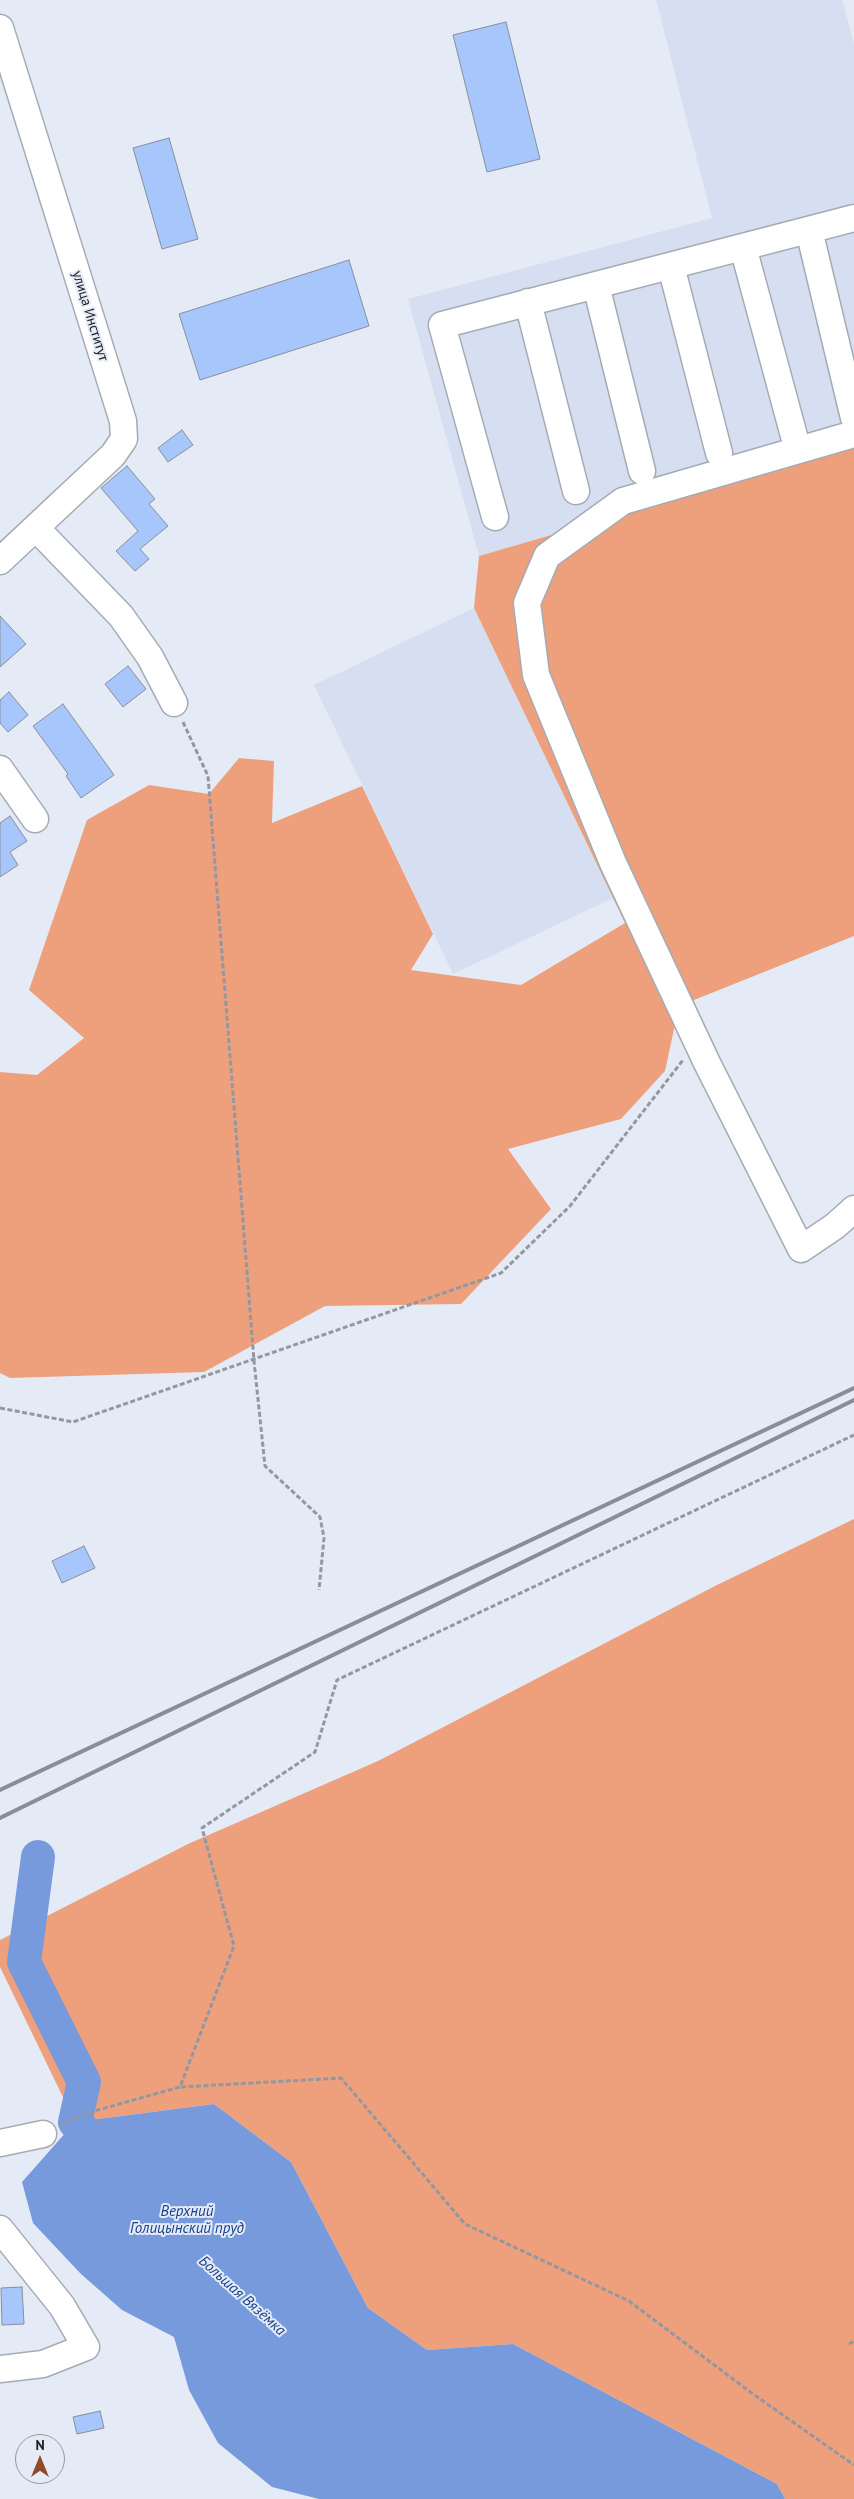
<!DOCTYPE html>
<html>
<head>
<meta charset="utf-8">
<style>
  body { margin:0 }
  #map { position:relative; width:854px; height:2499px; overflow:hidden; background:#e5ebf6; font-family:"PT Sans",sans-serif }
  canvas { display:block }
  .north { position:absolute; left:15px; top:2434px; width:50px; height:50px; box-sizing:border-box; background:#e5ebf6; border:1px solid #9498a0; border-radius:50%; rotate:0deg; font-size:14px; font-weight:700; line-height:20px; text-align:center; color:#1a1c20 }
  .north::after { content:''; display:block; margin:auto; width:18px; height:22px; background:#914a26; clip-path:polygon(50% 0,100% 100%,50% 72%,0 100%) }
</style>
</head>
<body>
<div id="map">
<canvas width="854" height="2499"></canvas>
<div class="north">N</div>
</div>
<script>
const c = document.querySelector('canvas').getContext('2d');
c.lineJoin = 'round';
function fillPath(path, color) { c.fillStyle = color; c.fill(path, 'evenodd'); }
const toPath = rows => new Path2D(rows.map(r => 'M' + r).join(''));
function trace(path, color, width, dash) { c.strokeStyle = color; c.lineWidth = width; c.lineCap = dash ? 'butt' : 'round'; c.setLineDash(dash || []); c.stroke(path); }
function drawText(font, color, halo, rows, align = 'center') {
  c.font = font + ' "PT Sans",sans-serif'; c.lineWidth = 4; c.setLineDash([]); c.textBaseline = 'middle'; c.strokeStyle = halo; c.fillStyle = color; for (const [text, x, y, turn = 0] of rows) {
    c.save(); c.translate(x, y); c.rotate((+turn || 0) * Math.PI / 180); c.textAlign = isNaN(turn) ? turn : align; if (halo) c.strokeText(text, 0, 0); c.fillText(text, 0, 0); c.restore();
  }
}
const built = toPath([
  [656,0,842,0,854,43,854,447,479,556,408,299,712,218],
  [474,608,613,898,453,974,314,685]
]);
const forest = toPath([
  [854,447,854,936,679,1006,665,1071,621,1119,508,1149,551,1209,461,1304,325,1306,204,1372,10,1378,0,1373,0,1072,37,1075,84,1038,29,990,87,820,149,785,209,794,239,758,274,761,272,823,362,786,433,934,411,970,521,985,625,923,474,608,479,556],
  [854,1519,854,2499,785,2499,777,2484,513,2344,427,2350,368,2308,291,2162,214,2104,75,2122,0,1967,0,1940,188,1844,378,1761,717,1585]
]);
const water = toPath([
  [214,2104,291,2162,368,2308,427,2350,513,2344,777,2484,785,2499,319,2499,272,2487,218,2443,189,2390,174,2337,122,2310,81,2274,33,2223,22,2182,75,2122]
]);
const river = toPath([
  [38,1857,24,1962,84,2082,75,2122,107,2156]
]);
const building = toPath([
  [506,22,540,159,487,172,453,35,506,22],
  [169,138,198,239,162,249,133,148,169,138],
  [349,260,369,326,200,380,179,314,349,260],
  [182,430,193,445,168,462,158,448,182,430],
  [127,466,155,499,149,504,168,526,140,549,149,559,135,571,116,551,138,531,101,488,127,466],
  [0,616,26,644,0,667,0,616],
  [128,666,146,689,123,707,105,684,128,666],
  [9,692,28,715,8,732,0,723,0,700,9,692],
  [63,704,114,775,81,798,66,776,68,774,33,726,63,704],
  [10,816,27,841,10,852,18,865,0,877,0,823,10,816],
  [84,1546,95,1568,62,1583,52,1561,84,1546],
  [22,2287,24,2324,2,2325,1,2288,22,2287],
  [100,2411,104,2428,77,2434,73,2417,100,2411]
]);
const path = toPath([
  [183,722,208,776,254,1361,265,1466,320,1517,324,1538,319,1590],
  [0,1408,73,1422,501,1273,570,1206,683,1060],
  [181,2087,341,2078,465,2224,629,2301,753,2394,854,2465],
  [61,2125,87,2113,180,2087,234,1946,202,1828,315,1752,337,1680,854,1435],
  [849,2344,854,2341]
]);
const minor = toPath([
  [0,28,123,421,124,439,113,455,0,561],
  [809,230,854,418],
  [743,247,794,436],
  [671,266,719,453],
  [596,285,642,471],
  [528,302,576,491],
  [854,434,623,501,547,556,527,603,536,675,613,863,707,1063,801,1249,835,1226,854,1209],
  [495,517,442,325,854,218],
  [36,528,121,616,150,657,174,703],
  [0,769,35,819],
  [0,2143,43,2134],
  [0,2229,62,2306,86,2347,43,2364,0,2369]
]);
const rail = toPath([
  [0,1790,854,1388],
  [0,1818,854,1400]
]);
const streetNames = [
  ["улица Институт",90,316,73]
];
const waterNames = [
  ["Верхний",187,2212],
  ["Голицынский пруд",187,2229],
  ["Большая Вязёмка",242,2296,42]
];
fillPath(built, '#d5dff1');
fillPath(forest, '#eea07c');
fillPath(water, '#769adc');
trace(river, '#769adc', 34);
fillPath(building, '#a7c6fc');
trace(building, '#888e98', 1);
trace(minor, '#a5abb5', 29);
trace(path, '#9397a0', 3, [5, 2.5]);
trace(minor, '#fff', 26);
trace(rail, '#898d95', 4);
drawText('14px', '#1a1c20', '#e5ebf6', streetNames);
drawText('italic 15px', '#183f8c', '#e5ebf6', waterNames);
</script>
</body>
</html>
